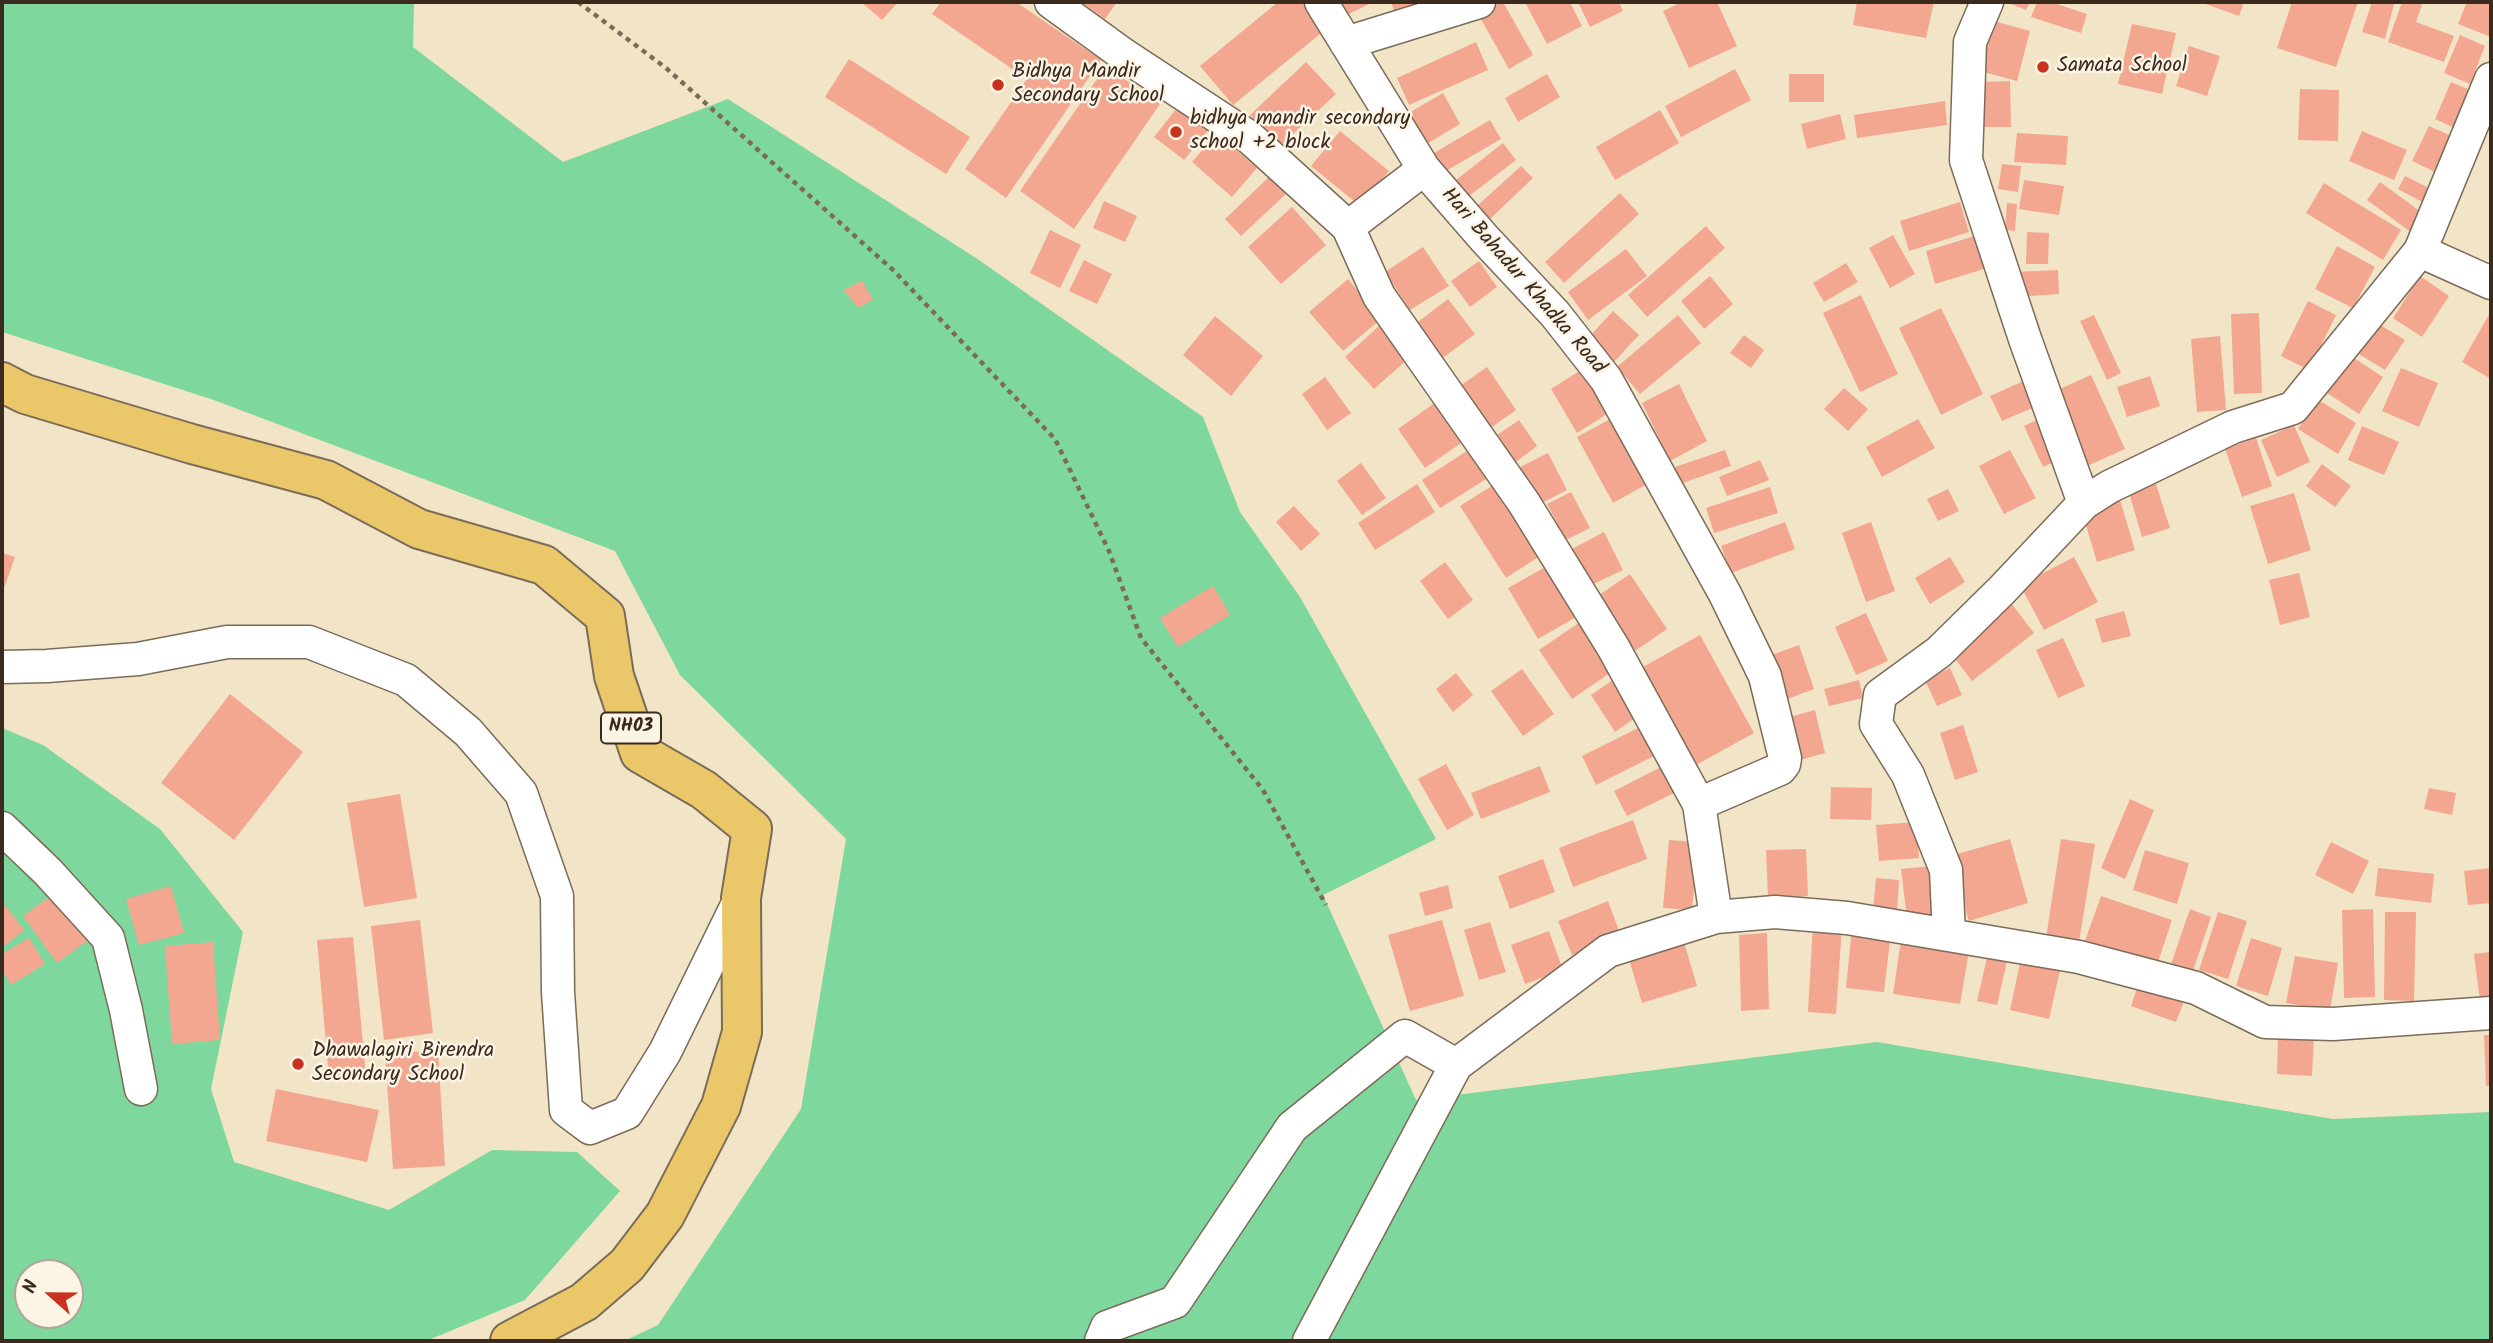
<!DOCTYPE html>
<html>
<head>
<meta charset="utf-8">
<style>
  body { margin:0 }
  #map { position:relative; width:2493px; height:1343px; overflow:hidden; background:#f2e4c7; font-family:Kalam,sans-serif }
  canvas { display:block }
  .frame { position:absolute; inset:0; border:4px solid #3b2a1e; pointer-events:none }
  .north { position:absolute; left:14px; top:1259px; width:70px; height:70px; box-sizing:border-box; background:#fcf5e5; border:2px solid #afa495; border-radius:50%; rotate:291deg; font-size:19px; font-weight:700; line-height:28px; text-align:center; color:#3b2a1e }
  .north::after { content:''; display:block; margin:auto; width:24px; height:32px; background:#c8321e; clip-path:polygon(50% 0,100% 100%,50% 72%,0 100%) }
</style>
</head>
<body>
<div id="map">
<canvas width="2493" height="1343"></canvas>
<div class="frame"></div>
<div class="north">N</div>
</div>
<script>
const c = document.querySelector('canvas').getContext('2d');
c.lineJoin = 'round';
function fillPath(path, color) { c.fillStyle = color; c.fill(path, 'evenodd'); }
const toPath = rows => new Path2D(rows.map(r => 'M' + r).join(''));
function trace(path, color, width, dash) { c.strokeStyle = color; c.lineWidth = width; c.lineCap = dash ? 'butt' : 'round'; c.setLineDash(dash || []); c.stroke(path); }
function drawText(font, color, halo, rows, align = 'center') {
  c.font = font + ' Kalam,sans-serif'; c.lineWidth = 5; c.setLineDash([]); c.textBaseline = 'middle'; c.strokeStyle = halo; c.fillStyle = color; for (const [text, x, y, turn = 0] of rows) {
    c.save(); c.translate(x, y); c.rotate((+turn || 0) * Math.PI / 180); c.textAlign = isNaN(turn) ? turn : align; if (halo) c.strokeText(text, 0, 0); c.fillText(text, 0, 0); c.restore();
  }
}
const green = toPath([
  [2,2,414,2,413,47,563,162,728,99,979,260,1203,417,1240,512,1300,597,1436,839,1323,895,1416,1100,1877,1042,2333,1119,2491,1112,2491,1341,624,1341,658,1325,801,1109,846,839,680,675,615,551,211,399,2,332],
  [2,728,43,745,160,829,243,932,211,1089,234,1162,389,1210,492,1150,577,1152,620,1191,525,1300,426,1341,2,1341],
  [28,1273,70,1273,70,1315,28,1315]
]);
const building = toPath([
  [861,2,898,2,882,20],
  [941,2,1016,2,1101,60,1006,198,965,169,1027,79,932,14],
  [1081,2,1117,2,1105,19],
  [1278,2,1302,2,1325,30,1233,105,1200,66],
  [1333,2,1373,2,1341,18],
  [1391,2,1437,2,1396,17],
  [1499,2,1503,2,1533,55,1509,69,1478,14],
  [1525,2,1570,2,1582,26,1547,44],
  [1578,2,1619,2,1623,11,1590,27],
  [1682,2,1717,2,1737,46,1689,68,1663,11],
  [1857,2,1934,2,1926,38,1853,25],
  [2006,2,2030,2,2026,10],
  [2037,2,2051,2,2087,14,2081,33,2031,17],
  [2200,2,2244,2,2239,16],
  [2292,2,2358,2,2336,67,2277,48],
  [2372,2,2394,4,2385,39,2362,32],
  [2402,2,2415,2,2422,5,2416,22,2454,36,2444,62,2388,42],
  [2467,2,2491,2,2491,37,2458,24],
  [1990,20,2030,31,2017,81,1976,70],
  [2132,24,2176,33,2162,94,2118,84],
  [2460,35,2485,46,2470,84,2444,73],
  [1476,42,1488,70,1409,105,1397,78],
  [2189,46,2220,56,2207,96,2176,86],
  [849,59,970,137,946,174,825,97],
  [1306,62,1336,94,1280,146,1250,115],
  [1106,66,1160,104,1074,229,1020,191],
  [1735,69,1751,100,1681,137,1665,106],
  [1547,74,1560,97,1518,122,1505,98],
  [1789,74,1824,74,1824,102,1789,102],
  [2010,81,2011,127,1983,127,1983,82],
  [2451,82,2475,92,2459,130,2435,119],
  [2300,89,2339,90,2338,141,2298,140],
  [1443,93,1460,124,1425,145,1407,114],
  [1945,101,1947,125,1857,138,1854,115],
  [1180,104,1210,128,1184,160,1154,137],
  [1660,110,1679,143,1615,180,1596,147],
  [1840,114,1846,139,1807,149,1801,124],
  [1490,120,1501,139,1444,172,1434,153],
  [2429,126,2456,138,2439,174,2412,161],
  [1340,131,1389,171,1360,206,1311,166],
  [2362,131,2407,150,2394,180,2349,161],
  [1217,133,1257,168,1232,197,1192,162],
  [2017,133,2068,136,2066,165,2014,162],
  [1503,143,1516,160,1469,196,1456,180],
  [2002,164,2021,166,2018,192,1998,189],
  [1521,166,1533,178,1490,219,1477,206],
  [1270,176,1287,193,1241,236,1225,219],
  [2405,176,2435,191,2428,205,2398,189],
  [2024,180,2064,186,2059,215,2019,209],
  [2380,182,2424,214,2412,233,2367,200],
  [2324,183,2401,230,2383,260,2306,213],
  [1620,193,1639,214,1564,283,1545,262],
  [1104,201,1137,216,1125,242,1093,228],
  [1960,202,1969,232,1909,251,1900,221],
  [2007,203,2017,204,2015,231,2005,230],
  [1292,207,1326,245,1281,284,1248,247],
  [1706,226,1725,248,1647,317,1628,295],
  [1050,230,1081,245,1060,288,1030,273],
  [2027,232,2049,233,2048,264,2026,264],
  [1893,235,1915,274,1890,288,1869,248],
  [1978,235,1987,268,1935,284,1926,251],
  [2337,246,2375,267,2353,308,2315,289],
  [1423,247,1449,286,1410,310,1385,272],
  [1626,249,1647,276,1588,320,1568,292],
  [1084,260,1112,274,1097,304,1069,291],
  [1479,261,1497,287,1470,307,1451,281],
  [1846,263,1858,282,1824,302,1813,283],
  [2058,270,2059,294,2014,297,2013,272],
  [1710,276,1733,304,1704,329,1681,301],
  [2420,276,2449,296,2422,337,2393,318],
  [1348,279,1381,319,1343,351,1309,312],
  [862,281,873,299,859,308,843,290],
  [1861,295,1898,374,1860,392,1823,313],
  [1448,299,1475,334,1440,360,1414,325],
  [2308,301,2336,315,2309,370,2281,356],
  [1941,308,1983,394,1941,415,1899,328],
  [1613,311,1639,335,1613,363,1587,339],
  [2491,311,2491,379,2462,362],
  [2259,313,2262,393,2234,394,2231,314],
  [1678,315,1701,343,1640,394,1617,367],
  [2094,315,2121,373,2107,380,2080,321],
  [1215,316,1263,356,1231,396,1183,355],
  [2377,323,2405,340,2385,370,2357,353],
  [1380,325,1409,358,1374,389,1345,357],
  [1744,335,1764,350,1751,368,1730,353],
  [2220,336,2226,410,2197,412,2191,339],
  [2351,356,2383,377,2359,414,2327,393],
  [1487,367,1516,410,1486,431,1457,388],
  [2401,368,2438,383,2419,427,2382,411],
  [1581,370,1607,414,1577,433,1551,389],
  [2091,375,2125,449,2087,466,2053,392],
  [2150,376,2160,406,2127,417,2117,387],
  [1325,377,1351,413,1327,430,1302,394],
  [2026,380,2037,406,2002,421,1990,396],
  [1679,384,1707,441,1670,461,1642,403],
  [1844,388,1868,409,1848,431,1824,409],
  [2317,399,2356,423,2338,454,2298,429],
  [1436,402,1464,441,1425,468,1398,429],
  [1614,417,1649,483,1613,503,1577,437],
  [2041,418,2060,459,2043,467,2024,426],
  [1918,419,1935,448,1882,477,1866,447],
  [1519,420,1537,446,1516,462,1497,435],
  [2294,425,2310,462,2277,477,2261,440],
  [2362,426,2399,442,2384,475,2348,460],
  [2256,438,2272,486,2242,497,2225,449],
  [1473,447,1491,476,1440,508,1422,480],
  [1725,450,1731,466,1677,485,1672,468],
  [2010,450,2036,498,2004,514,1979,466],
  [1548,453,1567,490,1538,505,1520,467],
  [1760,460,1769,480,1727,496,1719,477],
  [1361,463,1386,498,1362,515,1337,481],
  [2322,464,2351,486,2335,507,2306,486],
  [2154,478,2170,528,2142,537,2127,486],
  [1417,484,1435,512,1375,550,1358,523],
  [1495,484,1540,556,1506,578,1460,506],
  [1770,487,1778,513,1714,533,1706,508],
  [1948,489,1959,511,1938,521,1927,499],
  [1571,492,1590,528,1566,540,1547,504],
  [2294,493,2311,550,2268,564,2250,506],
  [2120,500,2135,550,2097,562,2082,512],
  [1294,506,1320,534,1301,551,1276,522],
  [1785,522,1795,549,1731,573,1721,546],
  [1871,522,1895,591,1866,602,1842,533],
  [1604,532,1623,570,1587,587,1570,550],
  [2,553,15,557,2,594],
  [1950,557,1965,582,1930,604,1915,578],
  [2074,557,2098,602,2044,630,2020,585],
  [1445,562,1473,600,1448,619,1420,581],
  [1549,565,1578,616,1538,639,1508,588],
  [2299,573,2310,617,2280,625,2269,580],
  [1630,574,1667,629,1635,651,1599,595],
  [1213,586,1230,615,1178,647,1160,618],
  [2011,603,2034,633,1972,681,1949,651],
  [2124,611,2131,636,2102,643,2095,619],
  [1866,613,1888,661,1856,675,1835,627],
  [1580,622,1613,671,1572,699,1539,650],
  [1700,635,1754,733,1696,765,1643,667],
  [2063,638,2085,686,2058,698,2036,650],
  [1799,645,1814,689,1782,701,1766,657],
  [1950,668,1962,695,1937,706,1925,680],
  [1522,669,1554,714,1523,736,1491,691],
  [1456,673,1473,695,1453,712,1436,689],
  [1617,677,1642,713,1615,732,1591,695],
  [1859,680,1863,698,1829,706,1824,689],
  [230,694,303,752,234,840,161,783],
  [1815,710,1825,753,1793,762,1782,719],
  [1963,725,1978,772,1955,780,1940,733],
  [1642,726,1656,755,1596,785,1582,756],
  [1446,764,1474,815,1447,830,1418,779],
  [1667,764,1680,790,1627,816,1614,791],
  [1540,766,1550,792,1481,819,1471,793],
  [1831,787,1872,788,1871,820,1830,819],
  [2429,788,2456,793,2452,815,2424,809],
  [400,794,417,898,364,907,347,803],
  [2130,799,2154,810,2125,879,2101,868],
  [1633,820,1647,859,1573,887,1559,848],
  [1916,822,1919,858,1879,861,1876,825],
  [2010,839,2028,903,1969,921,1950,856],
  [2061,839,2095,844,2079,942,2046,938],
  [1669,840,1698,842,1692,910,1663,908],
  [2331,842,2369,861,2353,894,2315,875],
  [1806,849,1808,896,1768,898,1766,850],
  [2145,850,2189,863,2177,904,2133,890],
  [1543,859,1555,892,1510,909,1498,876],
  [1933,866,1938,915,1907,918,1901,869],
  [2378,868,2434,874,2431,903,2375,896],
  [2491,868,2491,903,2468,905,2464,871],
  [1876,878,1899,880,1897,913,1873,911],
  [1448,885,1453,908,1425,916,1419,893],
  [171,886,184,933,139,945,126,899],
  [53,894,87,941,57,963,23,916],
  [2101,896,2172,920,2157,965,2085,941],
  [2,901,24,930,2,948],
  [1608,901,1621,936,1572,955,1558,921],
  [2190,909,2211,917,2193,971,2171,964],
  [2373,909,2375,997,2344,998,2342,910],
  [2218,912,2247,921,2228,979,2199,970],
  [2385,912,2416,912,2414,1001,2384,1000],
  [420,920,433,1033,384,1040,371,926],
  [1442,920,1464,996,1410,1011,1388,935],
  [1490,922,1506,972,1479,980,1464,930],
  [1813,924,1842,926,1836,1014,1808,1012],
  [1852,928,1891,932,1884,992,1846,988],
  [1549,931,1563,970,1525,984,1511,945],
  [1767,933,1769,1009,1741,1011,1739,935],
  [353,937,366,1076,329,1079,317,940],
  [29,938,45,964,11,985,2,970,2,954],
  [2251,938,2282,948,2268,996,2236,986],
  [1683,939,1697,986,1642,1003,1628,956],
  [1901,940,1969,951,1960,1004,1893,994],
  [213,942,220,1040,172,1044,165,946],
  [2491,952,2491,1000,2480,1001,2474,954],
  [1988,953,2008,957,1997,1005,1977,1001],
  [2295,956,2338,963,2330,1010,2286,1003],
  [2021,958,2061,966,2049,1019,2010,1010],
  [2140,979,2186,996,2176,1022,2131,1006],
  [2278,1035,2314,1037,2312,1076,2277,1074],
  [2484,1035,2491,1035,2491,1086,2486,1086],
  [438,1050,445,1166,393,1169,385,1054],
  [276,1089,379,1110,367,1162,266,1141]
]);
const path = toPath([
  [578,2,666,68,893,270,1055,439,1109,551,1141,638,1263,790,1326,905]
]);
const minor = toPath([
  [1051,2,1124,55,1249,137,1348,227,1379,296,1524,503,1613,647,1699,804,1716,917],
  [1321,2,1424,169,1484,238,1555,314,1606,379,1725,594,1765,676,1785,758,1784,764,1780,769,1699,804],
  [1987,2,1970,42,1966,160,2025,339,2084,503],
  [1346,43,1479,2],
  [1348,227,1424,169],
  [2420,251,2491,283],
  [2,667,47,666,138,659,227,642,309,642,406,680,468,732,521,793,557,896,558,992,566,1110,590,1128,627,1113,665,1052,740,899],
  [2,828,48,872,108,938,126,1010,141,1089],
  [1949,935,1946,870,1908,775,1876,724,1880,695,1939,652,2002,590,2084,503,2109,487,2233,427,2293,408,2420,251,2491,79],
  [1101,1341,1107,1327,1175,1302,1292,1127,1405,1036,1456,1065],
  [1309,1341,1456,1065,1608,951,1716,917,1775,912,1847,918,2079,957,2196,988,2265,1022,2333,1024,2491,1013]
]);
const primary = toPath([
  [2,382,25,394,192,444,326,480,419,529,544,565,605,616,614,676,640,753,704,790,752,829,741,898,742,1032,721,1106,665,1215,627,1265,584,1302,510,1341]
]);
const markers = [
  [2043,67,7,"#c8321e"],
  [998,85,7,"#c8321e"],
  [1176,132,7,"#c8321e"],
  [298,1064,7,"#c8321e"]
];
const shields = [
  [631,728,60]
];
const shieldNames = [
  ["NH03",631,728]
];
const poiNames = [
  ["Samata School",2057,67],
  ["Bidhya Mandir",1012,73],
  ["Secondary School",1012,97],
  ["bidhya mandir secondary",1190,120],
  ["school +2 block",1190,144],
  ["Dhawalagiri Birendra",312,1052],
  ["Secondary School",312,1076]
];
const streetNames = [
  ["Hari Bahadur Khadka Road",1522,282,49]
];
fillPath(green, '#7ed79d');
fillPath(building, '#f3a791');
trace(minor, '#7b6b59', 35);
trace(primary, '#7b6b59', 42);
trace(path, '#7b6b59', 4.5, [5, 5]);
trace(minor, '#fff', 32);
trace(primary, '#eac769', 38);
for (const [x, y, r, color] of markers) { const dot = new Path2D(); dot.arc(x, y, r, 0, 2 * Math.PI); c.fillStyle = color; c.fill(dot); trace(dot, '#fcf5e5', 2.5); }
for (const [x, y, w] of shields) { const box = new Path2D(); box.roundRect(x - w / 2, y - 15.5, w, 31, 5); c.fillStyle = '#fcf5e5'; c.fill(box); trace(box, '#3b2a1e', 2); }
drawText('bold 19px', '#3b2a1e', null, shieldNames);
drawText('21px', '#3b2a1e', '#fcf5e5', poiNames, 'left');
drawText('21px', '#3b2a1e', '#fcf5e5', streetNames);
</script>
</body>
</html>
